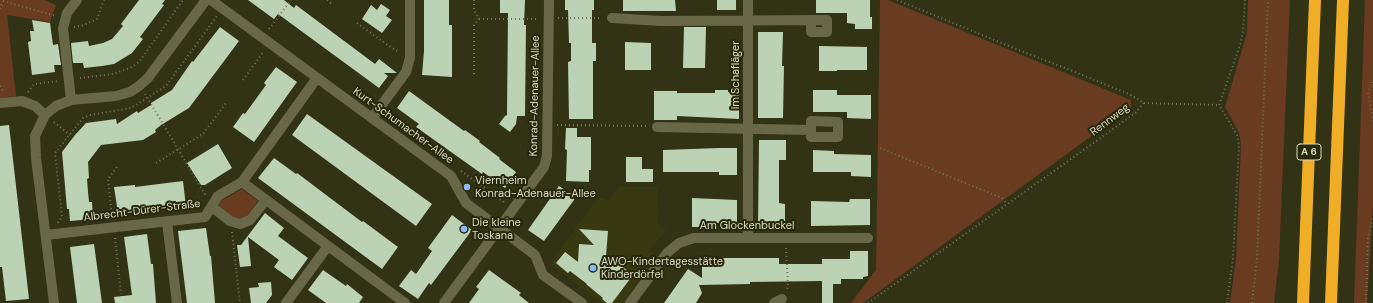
<!DOCTYPE html>
<html>
<head>
<meta charset="utf-8">
<style>
  body { margin:0 }
  canvas { display:block; background:#323214 }
</style>
</head>
<body>
<canvas width="1373" height="303"></canvas>
<script>
const c = document.querySelector('canvas').getContext('2d');
c.lineJoin = 'round';
function fillPath(path, color) { c.fillStyle = color; c.fill(path, 'evenodd'); }
const toPath = rows => new Path2D(rows.map(r => 'M' + r).join(''));
function trace(path, color, width, dash) { c.strokeStyle = color; c.lineWidth = width; c.lineCap = dash ? 'butt' : 'round'; c.setLineDash(dash || []); c.stroke(path); }
function drawText(font, color, halo, rows, align = 'center') {
  c.font = font + ' "DM Sans",sans-serif'; c.lineWidth = 4; c.setLineDash([]); c.textBaseline = 'middle'; c.strokeStyle = halo; c.fillStyle = color; for (const [text, x, y, turn = 0] of rows) {
    c.save(); c.translate(x, y); c.rotate((+turn || 0) * Math.PI / 180); c.textAlign = isNaN(turn) ? turn : align; if (halo) c.strokeText(text, 0, 0); c.fillText(text, 0, 0); c.restore();
  }
}
const built = toPath([
  [618,187,658,187,657,221,666,231,650,250,656,256,623,303,602,303,550,264,598,197,609,201]
]);
const green = toPath([
  [0,0,44,0,56,5,50,22,7,15,16,96,0,98],
  [880,0,888,0,1131,100,1131,107,863,303,851,303,876,270],
  [1248,0,1290,0,1279,261,1274,303,1230,303,1236,259,1241,145,1239,133,1225,107,1247,33],
  [1365,0,1373,0,1373,204,1367,303,1354,303],
  [242,189,258,201,246,217,234,219,217,208,222,200]
]);
const building = toPath([
  [139,0,165,0,162,4,164,5,140,37,143,39,132,53,114,64,102,66,84,68,83,63,73,63,71,43,88,41,89,46,103,43,112,39,123,26,121,24],
  [248,0,284,0,294,8,296,5,375,64,379,59,397,73,384,73,388,76,379,88,278,14,274,19],
  [424,0,449,0,449,25,452,25,452,77,422,75,424,51],
  [500,0,525,0,524,25,526,25,525,116,517,116,516,124,510,132,499,124,505,116,507,115,508,13,500,13],
  [565,0,594,0,594,10,592,10,592,43,596,43,596,61,593,61,593,119,569,119,568,62,571,61,571,43,569,43,568,10,565,10],
  [623,0,675,0,676,11,623,11],
  [717,0,736,0,736,10,717,10],
  [816,0,870,0,870,17,872,17,872,29,855,29,855,24,847,23,847,13,816,13],
  [381,4,390,10,386,16,392,20,382,33,362,19,371,5,377,10],
  [32,20,50,23,53,45,58,44,61,65,54,65,55,72,32,75,28,42,31,41,30,31,34,31],
  [220,27,239,41,189,108,161,125,155,130,156,132,143,140,101,145,88,162,89,178,87,179,88,192,89,202,92,202,93,219,70,221,69,209,67,209,62,152,75,135,86,123,116,119,117,124,137,111,138,113,151,105,151,103,172,90,192,61,193,62],
  [684,27,706,27,705,68,683,68],
  [758,32,783,32,782,66,784,66,783,118,758,118],
  [625,42,651,43,651,70,625,70],
  [819,46,867,47,867,70,837,70,837,71,819,71],
  [276,67,297,82,254,142,233,127,243,113,245,114,266,85,264,83],
  [715,90,728,90,728,92,739,92,739,119,677,116,677,120,654,120,654,91,677,91,677,93,715,93],
  [813,90,837,90,837,95,871,95,871,119,847,118,847,112,813,112],
  [409,91,464,131,465,130,480,141,479,142,500,158,499,159,516,172,505,188,483,172,482,174,416,127,419,124,397,108],
  [307,114,432,204,416,226,292,135],
  [9,125,29,299,6,301,2,267,0,267,0,126],
  [566,128,577,128,577,137,591,137,591,170,589,170,589,182,566,181,567,150,565,149],
  [759,140,786,140,786,160,779,160,779,203,785,204,785,228,758,227],
  [218,144,232,168,205,185,201,185,187,163],
  [719,148,737,148,737,175,719,175,719,172,663,172,663,150],
  [813,150,834,151,834,154,871,155,871,177,851,176,851,172,813,172],
  [626,157,642,157,642,169,653,169,653,182,626,182],
  [274,158,296,174,297,173,362,222,363,221,398,247,382,269,258,178],
  [183,181,186,207,149,211,148,209,118,213,114,187,135,185,135,187],
  [559,186,574,196,574,200,544,241,528,230],
  [692,198,737,200,737,223,710,223,710,227,692,227],
  [850,199,870,199,870,225,811,226,811,201,849,202],
  [265,213,284,228,278,236,308,258,292,280,274,267,279,260,248,237,251,266,240,267,237,245,241,245],
  [452,215,472,230,431,285,429,283,418,299,399,286,411,270,416,274,432,251,428,248],
  [206,228,210,256,211,256,215,303,187,303,178,231],
  [579,229,608,231,606,256,614,257,613,265,620,265,633,275,612,303,607,303,602,299,603,298,586,284,587,284,570,271,568,273,556,263,565,252,578,262,579,244,594,245],
  [147,234,151,264,153,264,156,303,115,303,114,297,132,295,124,237],
  [94,244,102,303,77,303,70,247],
  [850,251,868,251,868,276,863,277,863,279,841,279,841,284,833,284,833,303,822,303,822,281,750,282,750,284,699,285,702,293,696,303,664,303,688,269,702,278,702,258,779,258,779,264,822,264,822,259,850,259],
  [323,270,346,286,347,284,363,297,359,303,326,303,308,290],
  [489,270,521,293,519,295,529,303,469,303,479,289,476,287],
  [271,282,272,295,266,303,251,303,249,288,259,287,258,283]
]);
const path = toPath([
  [327,0,332,4],
  [474,0,474,10,479,19,474,25,474,74],
  [3,1,56,16],
  [0,9,3,1],
  [558,18,602,18],
  [479,19,538,19],
  [357,23,386,44,399,52],
  [74,27,84,25,97,19,104,0],
  [269,29,291,0],
  [80,78,113,74,130,68,139,62,183,0],
  [243,80,264,51],
  [1373,82,1368,92,1373,121],
  [0,86,4,92],
  [28,92,34,84,59,81],
  [145,94,206,196],
  [1144,103,1219,105],
  [54,122,70,135],
  [557,125,646,126],
  [880,148,1002,198,1007,204],
  [156,163,203,134,226,103],
  [461,171,504,202],
  [112,217,108,179,117,167],
  [58,223,62,217,55,153,83,118,90,115,131,108,166,86,217,16],
  [232,232,240,303],
  [115,238,121,294],
  [786,248,788,286,787,289],
  [868,303,1109,132,1135,113,1144,103,1129,94,1065,68,1021,51,897,0],
  [1227,303,1233,258,1239,145,1237,135,1219,105,1240,45,1243,31,1245,0],
  [1252,303,1257,259,1268,0],
  [1366,303,1368,239,1373,216]
]);
const minor = toPath([
  [211,0,451,176,466,203,535,255,543,275,582,303],
  [748,0,748,237],
  [612,18,661,21,827,20,827,32,811,32,811,20],
  [71,100,63,28,67,13,77,0],
  [0,103,22,101,35,106,45,115],
  [372,118,406,72,410,58,410,0],
  [657,127,811,130,811,121,838,122,838,137,811,137,811,130],
  [242,182,405,303],
  [212,207,230,221,240,224,250,220,266,200],
  [167,222,177,303],
  [46,235,205,217,218,196,242,182,317,78],
  [54,303,36,158,35,136,45,115,56,106,71,100,116,96,130,92,139,86,148,78,206,0],
  [286,303,328,246],
  [444,303,544,167,547,156,549,0],
  [630,303,667,253,679,243,694,238,868,238],
  [774,303,782,299]
]);
const highway = toPath([
  [1303,303,1315,0],
  [1331,303,1343,0]
]);
const markers = [
  [467,187,4,"#8cb9fc"],
  [464,229,4,"#8cb9fc"],
  [593,268,4,"#8cb9fc"]
];
const shields = [
  [1309,152,24]
];
const shieldNames = [
  ["A 6",1309,152]
];
const streetNames = [
  ["Im Schafläger",736,75,-90],
  ["Konrad-Adenauer-Allee",535,96,-89],
  ["Rennweg",1110,120,-37],
  ["Kurt-Schumacher-Allee",403,126,36],
  ["Albrecht-Dürer-Straße",142,211,-7],
  ["Am Glockenbuckel",747,226]
];
const poiNames = [
  ["Viernheim",475,181],
  ["Konrad-Adenauer-Allee",475,194],
  ["Die kleine",472,223],
  ["Toskana",472,236],
  ["AWO-Kindertagesstätte",601,262],
  ["Kinderdörfel",601,275]
];
fillPath(built, '#383811');
fillPath(green, '#693b20');
fillPath(building, '#bcd2b5');
trace(path, '#74745b', 2, [1, 3]);
trace(minor, '#686849', 10);
trace(highway, '#f0ae27', 12);
for (const [x, y, r, color] of markers) { const dot = new Path2D(); dot.arc(x, y, r, 0, 2 * Math.PI); c.fillStyle = color; c.fill(dot); trace(dot, '#28280a', 1.5); }
for (const [x, y, w] of shields) { const box = new Path2D(); box.roundRect(x - w / 2, y - 8, w, 16, 3); c.fillStyle = '#28280a'; c.fill(box); trace(box, '#d9dac8', 1); }
drawText('bold 10px', '#d9dac8', null, shieldNames);
drawText('11px', '#d9dac8', '#28280a', streetNames);
drawText('11px', '#d9dac8', '#28280a', poiNames, 'left');
</script>
</body>
</html>
